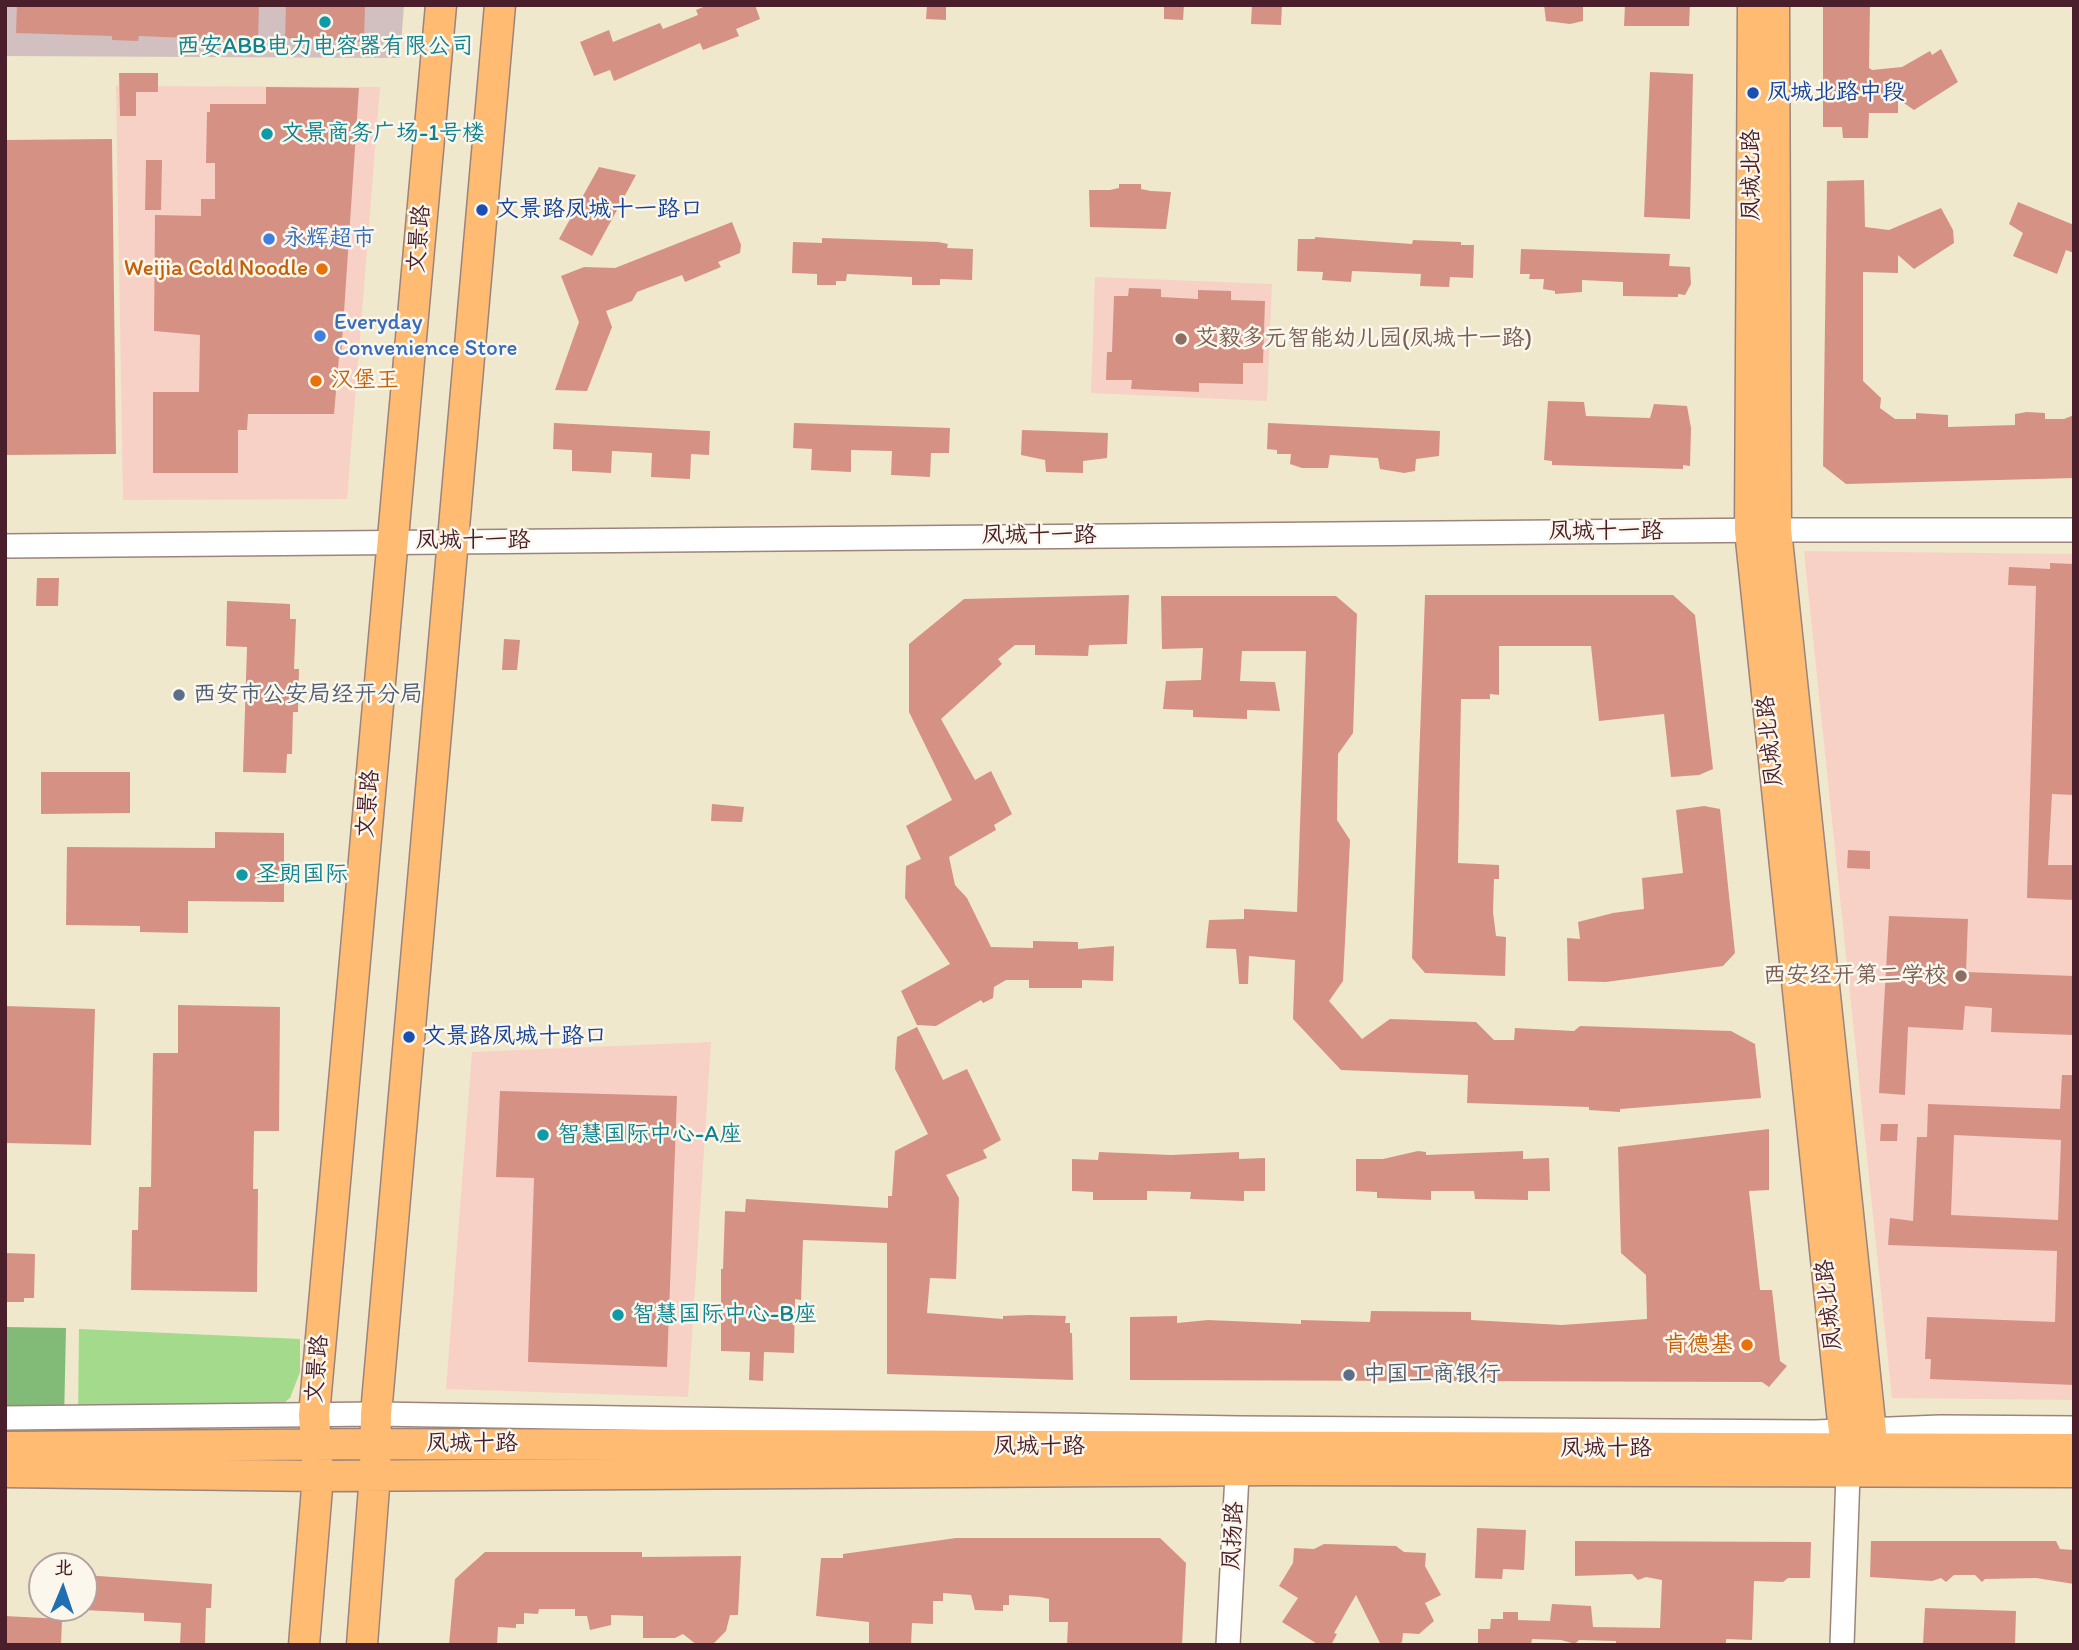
<!DOCTYPE html>
<html>
<head>
<meta charset="utf-8">
<style>
  body { margin:0 }
  #map { position:relative; width:2079px; height:1650px; overflow:hidden; background:#efe8cc; font-family:Itim,"LXGW WenKai TC",sans-serif }
  canvas { display:block }
  .frame { position:absolute; inset:0; border:7px solid #4a1f2b; pointer-events:none }
  .north { position:absolute; left:28px; top:1552px; width:70px; height:70px; box-sizing:border-box; background:#fbf7ec; border:2px solid #b4a19f; border-radius:50%; rotate:2deg; font-size:19px; font-weight:700; line-height:28px; text-align:center; color:#4a1f2b }
  .north::after { content:''; display:block; margin:auto; width:24px; height:32px; background:#1f6fb2; clip-path:polygon(50% 0,100% 100%,50% 72%,0 100%) }
</style>
</head>
<body>
<div id="map">
<canvas width="2079" height="1650"></canvas>
<div class="frame"></div>
<div class="north">北</div>
</div>
<script>
const c = document.querySelector('canvas').getContext('2d');
c.lineJoin = 'round';
function fillPath(path, color) { c.fillStyle = color; c.fill(path, 'evenodd'); }
const toPath = rows => new Path2D(rows.map(r => 'M' + r).join(''));
function trace(path, color, width, dash) { c.strokeStyle = color; c.lineWidth = width; c.lineCap = dash ? 'butt' : 'round'; c.setLineDash(dash || []); c.stroke(path); }
function drawText(font, color, halo, rows, align = 'center') {
  c.font = font + ' Itim,"LXGW WenKai TC",sans-serif'; c.lineWidth = 5; c.setLineDash([]); c.textBaseline = 'middle'; c.strokeStyle = halo; c.fillStyle = color; for (const [text, x, y, turn = 0] of rows) {
    c.save(); c.translate(x, y); c.rotate((+turn || 0) * Math.PI / 180); c.textAlign = isNaN(turn) ? turn : align; if (halo) c.strokeText(text, 0, 0); c.fillText(text, 0, 0); c.restore();
  }
}
const built = toPath([
  [116,86,380,87,347,499,123,500],
  [1095,277,1272,284,1267,401,1091,393],
  [1804,551,2074,554,2074,1400,1892,1398],
  [711,1042,688,1397,446,1389,472,1052]
]);
const industrial = toPath([
  [5,5,404,5,400,58,5,56]
]);
const green = toPath([
  [79,1329,300,1339,300,1372,290,1398,278,1408,78,1420]
]);
const forest = toPath([
  [5,1327,66,1328,64,1421,5,1423]
]);
const building = toPath([
  [17,5,259,5,258,41,139,36,138,41,112,40,112,36,16,33],
  [286,5,365,5,364,42,285,38],
  [708,5,755,5,760,19,736,29,739,36,703,50,700,43,614,81,610,70,594,76,580,42,609,30,613,42,660,23,663,29,698,15,696,10],
  [927,5,946,5,946,20,926,19],
  [1164,5,1184,5,1183,20,1164,19],
  [1252,5,1282,5,1281,25,1251,24],
  [1544,5,1583,5,1583,21,1570,24,1546,21],
  [1625,5,1690,5,1689,26,1624,26],
  [1823,5,1870,5,1869,68,1872,70,1902,67,1930,51,1932,55,1941,49,1958,82,1914,110,1898,99,1898,113,1869,113,1868,138,1843,138,1842,127,1823,127],
  [1650,72,1693,74,1690,219,1644,217],
  [119,73,158,73,158,92,136,92,136,116,120,116],
  [266,87,359,88,341,357,339,357,334,414,248,414,247,430,238,430,238,473,153,473,153,392,199,392,200,335,154,331,155,215,201,216,201,199,215,199,215,163,206,163,207,112,210,112,210,104,266,104],
  [112,139,116,454,5,455,5,140],
  [146,160,162,160,161,210,145,210],
  [599,167,636,175,592,256,559,239],
  [1864,180,1865,227,1889,230,1941,208,1953,230,1954,243,1914,269,1898,255,1898,273,1863,272,1863,381,1881,398,1880,408,1895,419,1916,419,1916,413,1948,415,1948,427,2015,425,2015,414,2027,412,2045,413,2045,419,2064,419,2074,415,2074,478,1846,484,1823,466,1827,181],
  [1119,184,1141,184,1141,189,1151,191,1171,192,1166,229,1090,227,1089,190,1110,190,1119,188],
  [2018,202,2074,225,2074,253,2066,250,2057,274,2013,256,2023,233,2009,224],
  [732,222,741,245,740,253,718,262,721,267,685,282,682,275,637,292,632,301,606,311,612,327,587,391,555,390,579,322,561,276,584,267,615,268],
  [1315,237,1412,244,1413,240,1461,242,1461,245,1474,245,1473,278,1450,277,1449,287,1420,286,1421,274,1352,271,1351,282,1322,280,1323,272,1297,271,1298,239,1315,239],
  [822,238,938,242,948,244,947,248,973,249,972,280,940,279,940,285,912,285,912,277,847,274,846,281,836,281,836,285,817,285,817,274,792,273,793,242,822,243],
  [1521,249,1670,254,1669,266,1690,267,1691,284,1685,295,1678,294,1678,297,1623,296,1623,282,1582,280,1582,292,1555,294,1555,291,1543,289,1544,279,1529,279,1530,274,1520,274],
  [1129,288,1161,289,1161,297,1198,299,1198,290,1231,291,1231,300,1265,301,1263,363,1243,363,1243,384,1199,383,1199,392,1131,389,1132,380,1106,380,1107,352,1112,352,1114,296,1128,296],
  [1548,401,1584,402,1586,416,1650,418,1654,404,1687,406,1691,428,1690,466,1683,465,1683,469,1552,465,1552,461,1544,460],
  [554,423,710,431,709,455,691,454,690,479,651,477,652,453,612,451,611,473,572,471,572,450,553,449],
  [794,423,950,428,949,453,931,453,930,477,891,475,892,451,851,450,851,472,811,470,812,449,793,448],
  [1268,423,1440,431,1439,456,1416,459,1415,471,1404,473,1380,469,1378,458,1330,455,1328,468,1302,468,1290,464,1291,454,1277,454,1277,450,1267,449],
  [1022,430,1108,433,1107,458,1083,461,1083,473,1046,472,1045,460,1021,455],
  [2050,563,2074,564,2074,795,2052,794,2048,865,2074,865,2074,900,2027,898,2036,586,2008,585,2009,567,2050,569],
  [37,578,59,578,58,606,36,606],
  [1129,595,1127,644,1089,645,1088,656,1035,655,1035,645,1015,645,998,659,1002,664,941,719,975,780,991,771,1012,814,994,825,996,830,949,857,955,885,967,898,991,947,1033,948,1033,941,1078,942,1078,949,1114,946,1113,981,1082,980,1082,988,1029,988,1029,980,1006,980,994,987,993,998,983,1003,981,1000,936,1026,917,1025,901,991,950,964,905,898,906,866,921,859,906,826,952,800,909,712,909,644,964,599],
  [1425,595,1673,595,1695,615,1713,769,1699,775,1671,777,1664,714,1599,721,1591,646,1499,646,1499,695,1490,694,1490,699,1461,699,1458,863,1499,865,1499,879,1494,879,1493,912,1496,936,1506,937,1505,976,1425,973,1412,958],
  [1161,596,1336,596,1357,614,1353,733,1338,754,1337,820,1350,840,1343,981,1329,1001,1362,1039,1390,1019,1476,1022,1494,1040,1514,1040,1515,1028,1574,1031,1580,1026,1731,1031,1755,1044,1761,1098,1620,1109,1620,1112,1589,1110,1589,1107,1467,1103,1468,1075,1341,1070,1293,1019,1295,960,1249,956,1248,984,1239,984,1236,949,1206,948,1209,920,1244,919,1244,909,1297,912,1306,651,1242,651,1240,681,1275,682,1280,711,1247,710,1247,719,1193,717,1193,710,1163,709,1166,681,1201,680,1203,648,1162,649],
  [227,601,290,604,290,619,296,619,294,669,299,669,298,712,293,712,292,754,287,754,286,773,243,772,247,647,226,646],
  [504,639,520,640,517,670,502,670],
  [41,772,130,772,130,813,41,814],
  [712,804,744,807,742,822,711,821],
  [1704,806,1720,809,1735,953,1723,966,1606,982,1568,981,1567,938,1580,939,1578,922,1613,913,1644,909,1642,878,1683,873,1676,810],
  [215,832,284,833,284,902,188,901,188,933,140,932,140,926,66,925,67,847,215,848],
  [1848,850,1870,851,1870,869,1847,868],
  [1889,916,1968,919,1966,972,2074,976,2074,1035,1991,1032,1992,1008,1965,1006,1963,1030,1908,1027,1905,1095,1879,1093],
  [178,1005,280,1007,279,1131,254,1131,253,1189,258,1189,257,1292,131,1290,132,1230,138,1230,139,1187,151,1187,153,1053,178,1053],
  [5,1006,95,1009,91,1145,5,1143],
  [917,1027,943,1080,967,1069,1001,1140,983,1150,987,1158,946,1175,959,1198,956,1279,930,1278,927,1313,1003,1319,1003,1316,1030,1315,1066,1316,1065,1323,1070,1323,1070,1333,1072,1333,1073,1380,887,1374,887,1243,803,1240,801,1300,795,1299,794,1353,764,1352,763,1381,749,1380,750,1352,721,1351,721,1269,723,1269,725,1211,745,1212,746,1199,888,1208,888,1196,892,1196,895,1151,928,1134,895,1069,897,1037],
  [2062,1075,2074,1075,2074,1385,1930,1379,1931,1359,1925,1359,1927,1317,2055,1322,2057,1251,1888,1245,1890,1218,1913,1221,1917,1137,1927,1137,1928,1104,2060,1109],
  [1954,1135,2061,1140,2058,1220,1951,1215],
  [500,1091,677,1096,667,1367,528,1362,534,1178,496,1177],
  [1881,1124,1898,1124,1897,1141,1880,1141],
  [1769,1129,1769,1190,1749,1191,1760,1290,1772,1290,1780,1361,1787,1366,1769,1387,1762,1382,1130,1380,1130,1317,1177,1316,1177,1323,1208,1320,1301,1324,1301,1320,1370,1322,1371,1311,1471,1312,1471,1320,1562,1325,1647,1319,1646,1275,1621,1253,1618,1147],
  [1418,1151,1426,1152,1426,1155,1523,1151,1523,1159,1549,1158,1550,1191,1528,1191,1528,1200,1475,1199,1474,1191,1431,1191,1431,1200,1377,1198,1377,1192,1356,1191,1356,1159,1383,1159],
  [1099,1152,1171,1155,1239,1152,1239,1159,1265,1158,1265,1191,1244,1191,1244,1201,1190,1199,1191,1192,1147,1191,1147,1200,1093,1200,1093,1192,1072,1191,1072,1159,1098,1160],
  [5,1253,35,1254,34,1298,24,1298,24,1302,5,1302],
  [1477,1528,1526,1530,1524,1570,1503,1569,1502,1579,1475,1578],
  [956,1538,1160,1538,1186,1563,1182,1645,1067,1645,1068,1622,1049,1622,1049,1599,1040,1597,1009,1595,1009,1605,1003,1605,1003,1611,975,1610,971,1595,943,1593,943,1601,933,1601,933,1624,912,1623,911,1645,869,1645,869,1622,816,1616,821,1558,843,1558,843,1554],
  [1575,1541,1811,1542,1810,1578,1788,1578,1783,1582,1754,1581,1752,1640,1726,1639,1726,1645,1616,1645,1616,1641,1579,1640,1575,1644,1561,1640,1532,1639,1531,1645,1478,1645,1478,1629,1490,1629,1491,1619,1503,1619,1503,1612,1518,1612,1518,1620,1550,1621,1552,1604,1591,1606,1593,1627,1660,1628,1662,1580,1646,1577,1638,1580,1632,1574,1575,1576],
  [1871,1541,2056,1541,2060,1549,2074,1550,2074,1584,2036,1578,1985,1579,1982,1582,1975,1575,1954,1575,1946,1582,1941,1578,1932,1581,1870,1577],
  [1324,1544,1396,1546,1404,1552,1426,1553,1425,1566,1441,1595,1425,1603,1434,1621,1419,1634,1403,1633,1402,1642,1397,1645,1381,1645,1356,1595,1334,1633,1337,1634,1331,1645,1319,1645,1282,1622,1298,1598,1279,1586,1293,1563,1294,1548,1314,1549],
  [485,1552,642,1552,642,1557,741,1556,738,1615,730,1615,726,1631,712,1645,697,1645,683,1634,675,1638,643,1638,643,1616,611,1615,611,1625,590,1630,587,1616,575,1616,575,1609,539,1609,538,1614,524,1613,524,1624,516,1624,516,1628,498,1627,497,1645,449,1645,455,1579],
  [84,1575,212,1584,211,1608,206,1608,205,1645,180,1645,181,1623,144,1621,144,1613,84,1610],
  [1925,1608,2016,1611,2015,1645,1923,1644],
  [5,1616,62,1619,61,1645,5,1645]
]);
const minor = toPath([
  [5,546,1776,530,2074,530],
  [5,1418,376,1414,1239,1428,1815,1432,1940,1427,2074,1428],
  [1228,1645,1238,1456],
  [1842,1645,1848,1474]
]);
const major = toPath([
  [1753,5,1750,530,1848,1470],
  [1774,5,1776,530,1875,1470],
  [5,1447,374,1444,2074,1449],
  [5,1472,318,1476,1277,1470,2074,1472],
  [304,1645,318,1476,314,1415,441,5],
  [362,1645,375,1474,376,1414,500,5]
]);
const markers = [
  [325,22,7,"#0f9aa8"],
  [1753,93,7,"#1a4fb4"],
  [267,134,7,"#0f9aa8"],
  [482,210,7,"#1a4fb4"],
  [269,239,7,"#3f7fe0"],
  [322,269,7,"#e8710a"],
  [320,336,7,"#3f7fe0"],
  [1181,339,7,"#8d6e63"],
  [316,381,7,"#e8710a"],
  [179,695,7,"#5c6f8a"],
  [242,875,7,"#0f9aa8"],
  [1961,976,7,"#8d6e63"],
  [409,1037,7,"#1a4fb4"],
  [543,1135,7,"#0f9aa8"],
  [618,1315,7,"#0f9aa8"],
  [1747,1345,7,"#e8710a"],
  [1349,1375,7,"#5c6f8a"]
];
const cultureNames = [
  ["西安ABB电力电容器有限公司",325,47,"center"],
  ["文景商务广场-1号楼",281,134],
  ["圣朗国际",256,875],
  ["智慧国际中心-A座",557,1135],
  ["智慧国际中心-B座",632,1315]
];
const transitNames = [
  ["凤城北路中段",1767,93],
  ["文景路凤城十一路口",496,210],
  ["文景路凤城十路口",423,1037]
];
const streetNames = [
  ["凤城北路",1752,175,-90],
  ["文景路",420,239,-85],
  ["凤城十一路",1606,532],
  ["凤城十一路",1039,536],
  ["凤城十一路",473,541],
  ["凤城北路",1771,741,-96],
  ["文景路",369,804,-85],
  ["凤城北路",1830,1305,-96],
  ["文景路",318,1369,-85],
  ["凤城十路",472,1444],
  ["凤城十路",1039,1447],
  ["凤城十路",1606,1449],
  ["凤扬路",1234,1536,-87]
];
const shopNames = [
  ["永辉超市",283,239],
  ["Everyday",334,323],
  ["Convenience Store",334,349]
];
const foodNames = [
  ["Weijia Cold Noodle",308,269],
  ["汉堡王",330,381,"left"],
  ["肯德基",1733,1345]
];
const educationNames = [
  ["艾毅多元智能幼儿园(凤城十一路)",1195,339],
  ["西安经开第二学校",1947,976,"right"]
];
const serviceNames = [
  ["西安市公安局经开分局",193,695],
  ["中国工商银行",1363,1375]
];
fillPath(built, '#f7d1c6');
fillPath(industrial, '#d2bfbf');
fillPath(green, '#a3da8b');
fillPath(forest, '#82ba77');
fillPath(building, '#d69185');
trace(minor, '#9c847c', 26);
trace(major, '#9c847c', 33);
trace(minor, '#fff', 23);
trace(major, '#ffbb71', 30);
for (const [x, y, r, color] of markers) { const dot = new Path2D(); dot.arc(x, y, r, 0, 2 * Math.PI); c.fillStyle = color; c.fill(dot); trace(dot, '#fbf7ec', 2.5); }
drawText('23px', '#0d838f', '#fbf7ec', cultureNames, 'left');
drawText('23px', '#164399', '#fbf7ec', transitNames, 'left');
drawText('23px', '#4a1f2b', '#fbf7ec', streetNames);
drawText('23px', '#366cbe', '#fbf7ec', shopNames, 'left');
drawText('23px', '#c56008', '#fbf7ec', foodNames, 'right');
drawText('23px', '#785e54', '#fbf7ec', educationNames, 'left');
drawText('23px', '#4e5e75', '#fbf7ec', serviceNames, 'left');
</script>
</body>
</html>
